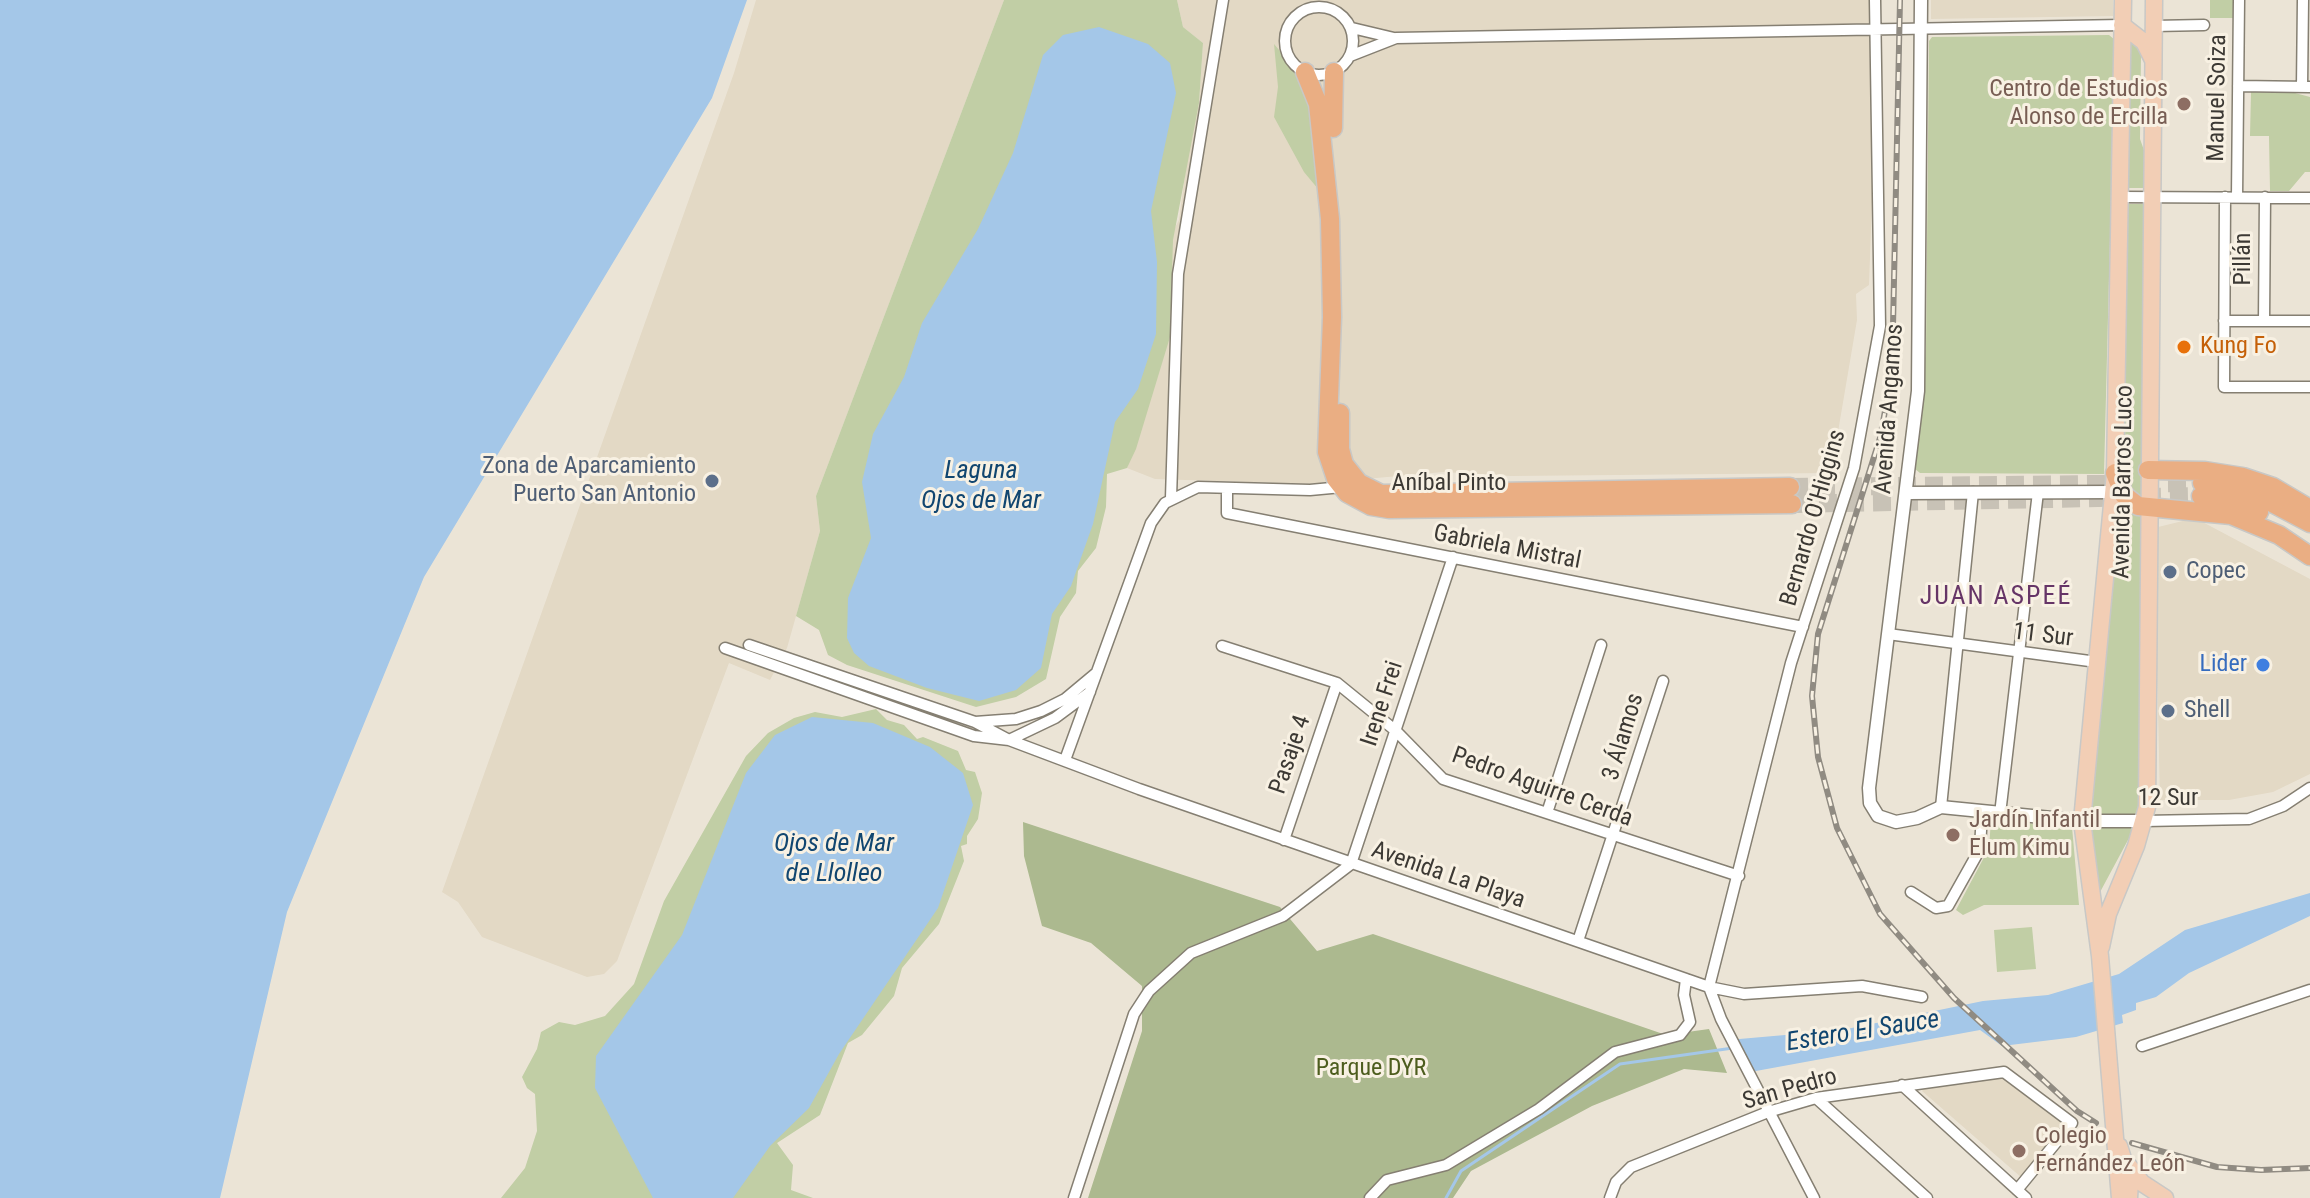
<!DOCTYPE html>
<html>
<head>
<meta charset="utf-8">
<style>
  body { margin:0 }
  canvas { display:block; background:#ebe4d6 }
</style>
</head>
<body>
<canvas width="2310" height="1198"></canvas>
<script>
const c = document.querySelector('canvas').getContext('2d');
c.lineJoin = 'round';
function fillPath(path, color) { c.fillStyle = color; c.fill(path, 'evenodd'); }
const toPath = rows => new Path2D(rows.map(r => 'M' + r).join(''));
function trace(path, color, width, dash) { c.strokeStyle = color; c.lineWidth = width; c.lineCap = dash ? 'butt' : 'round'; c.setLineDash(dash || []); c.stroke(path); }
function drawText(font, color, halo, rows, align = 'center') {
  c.font = font + ' "Roboto Condensed",sans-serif'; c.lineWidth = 6; c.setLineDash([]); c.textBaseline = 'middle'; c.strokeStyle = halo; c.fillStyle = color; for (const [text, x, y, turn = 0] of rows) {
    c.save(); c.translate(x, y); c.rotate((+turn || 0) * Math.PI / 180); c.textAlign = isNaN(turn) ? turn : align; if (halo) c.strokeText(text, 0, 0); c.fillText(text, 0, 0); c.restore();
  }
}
const built = toPath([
  [756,0,1004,0,816,496,820,531,787,648,770,680,729,663,617,961,604,974,587,977,482,937,458,902,442,892,734,73],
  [1177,0,1879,0,1869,285,1856,294,1857,320,1831,473,1511,476,1443,472,1310,484,1155,479,1127,468,1164,355,1157,262,1179,220,1190,137,1199,103,1203,43,1183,27],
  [1931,0,2113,0,2113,16,1931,19],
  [2195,518,2310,579,2310,774,2273,792,2229,800,2160,800,2154,528],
  [2004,1078,2072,1123,2022,1178,1922,1091,1927,1085]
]);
const green = toPath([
  [1004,0,1177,0,1183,27,1203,43,1199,103,1173,240,1170,337,1136,449,1127,468,1107,474,1106,507,1096,548,1078,571,1076,593,1060,617,1046,679,1016,697,976,707,847,665,828,655,819,630,796,616,820,531,816,496],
  [2210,0,2236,0,2236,18,2210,18],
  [2109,35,2115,40,2104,474,1920,473,1915,469,1926,348,1929,41,1932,37],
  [2131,41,2141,53,2140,139,2145,153,2144,188,2128,188],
  [1274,44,1300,75,1312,103,1319,190,1304,172,1274,117,1278,87],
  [2251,92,2295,93,2310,97,2310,172,2305,172,2289,191,2270,191,2269,136,2250,136],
  [2126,204,2145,204,2141,502,2125,487],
  [2120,501,2140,513,2141,801,2135,827,2099,894,2089,815],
  [876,709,887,720,904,725,917,739,923,737,958,751,966,770,975,772,982,793,978,819,967,836,967,844,961,846,964,861,939,924,902,968,894,996,862,1035,848,1043,820,1115,777,1143,793,1165,791,1190,813,1198,501,1198,525,1168,537,1131,535,1094,527,1088,522,1077,537,1049,541,1032,559,1022,575,1025,605,1016,634,984,664,901,746,756,768,733,794,718,815,712,842,717],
  [1991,820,2072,827,2079,905,1984,905,1963,915,1956,910,1989,848],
  [2032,927,2036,969,1997,972,1994,930]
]);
const forest = toPath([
  [1023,822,1280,907,1317,951,1373,934,1666,1035,1709,1029,1727,1073,1684,1069,1592,1106,1471,1171,1453,1198,1088,1198,1142,1031,1142,986,1091,943,1042,926,1024,856]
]);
const water = toPath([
  [0,0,747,0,712,98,424,577,287,912,220,1198,0,1198],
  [1099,27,1148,44,1170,63,1176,93,1151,211,1157,262,1156,334,1138,389,1115,422,1093,524,1071,586,1052,614,1041,668,1016,690,979,701,927,688,869,666,854,653,847,638,848,598,871,538,862,482,873,434,904,377,922,323,978,229,1013,153,1043,55,1063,35],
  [812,717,873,723,930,747,963,773,973,805,938,908,839,1054,809,1108,770,1146,733,1198,653,1198,595,1088,596,1056,682,935,746,773,775,735],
  [2310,893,2310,916,2189,973,2156,997,2136,1003,2136,1010,2122,1015,2123,1023,2076,1037,2002,1046,1980,1030,1745,1073,1728,1040,1842,1030,1983,1001,2048,995,2119,974,2185,930]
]);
const stream = toPath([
  [1446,1198,1461,1171,1620,1064,1733,1048]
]);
const motorwayTunnel = toPath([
  [1790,487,2202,483],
  [1792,504,2201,496]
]);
const minor = toPath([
  '1285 41a34 34 0 1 1 68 0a34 34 0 1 1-68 0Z',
  [2154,26,2204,25],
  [1352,28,1394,38],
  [1350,56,1396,38,2122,25],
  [2238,86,2310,87],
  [2302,87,2303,0],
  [2120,197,2310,198],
  [2225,197,2224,387,2310,387],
  [2237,197,2239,0],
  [2224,321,2310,321],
  [2264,321,2265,197],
  [1227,489,1227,513,1803,627],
  [1171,498,1178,274,1223,0],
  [1888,634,2097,662],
  [749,645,975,722,1016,719,1041,711,1065,699,1095,674],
  [1222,646,1337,683,1396,731,1443,779,1739,876],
  [725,648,974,736,1009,740,1055,718,1090,692],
  [975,722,1009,740,1139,789,1709,987,1744,994,1862,986,1922,997],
  [1065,760,1151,523,1165,503,1198,487,1310,490,1342,487],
  [1941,807,1973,492],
  [1547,813,1601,645],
  [2000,814,2038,492],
  [2144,821,2249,819,2283,806,2310,788],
  [1284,840,1337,683],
  [1911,892,1936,908,1948,906,1980,849,1982,812],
  [1578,941,1663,681],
  [1709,987,1791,663,1854,468,1880,326,1875,0],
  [1709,987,1721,1019,1814,1198],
  [2142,1046,2310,990],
  [1902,1085,2026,1198],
  [1816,1098,1927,1198],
  [1074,1198,1134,1014,1149,991,1191,953,1283,916,1351,864,1453,557],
  [1370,1198,1387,1180,1446,1165,1539,1109,1615,1052,1680,1035,1690,1022,1684,995,1686,979],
  [1610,1198,1616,1182,1631,1167,1768,1112,1816,1098,2004,1072,2072,1123,2017,1190]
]);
const tertiary = toPath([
  [1921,0,1918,391,1869,788,1870,803,1878,816,1896,822,1917,818,1941,807,2082,821,2144,821],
  [1906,493,2114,492]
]);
const primary = toPath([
  [2122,25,2144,42,2153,60],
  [2101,947,2108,914,2136,846,2147,807,2154,0],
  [2119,1146,2130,1181,2129,1198],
  [2128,1165,2142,1183,2165,1198],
  [2120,1198,2100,956,2082,821,2115,473,2123,0]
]);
const motorway = toPath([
  [1305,72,1318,104,1330,219,1332,317,1327,452,1336,479,1347,493,1371,506,1389,509,1792,504],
  [1333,128,1334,72],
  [1340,413,1340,449,1344,464,1359,483,1381,494,1790,487],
  [2148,470,2205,471,2243,477,2273,487,2310,509],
  [2115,473,2124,495,2138,506,2231,515,2279,535,2310,556],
  [2202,483,2259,496,2310,523],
  [2201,496,2259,512]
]);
const rail = toPath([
  [1900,0,1892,373,1880,438,1818,634,1812,696,1818,757,1837,828,1880,914,1954,998,2077,1111,2096,1123],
  [2132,1143,2217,1167,2261,1170,2310,1168]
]);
const markers = [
  [2184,104,8,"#8d6e63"],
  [2184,347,8,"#e8710a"],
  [712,481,8,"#5c6f8a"],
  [2170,572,8,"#5c6f8a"],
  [2263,665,8,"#3f7fe0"],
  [2168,711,8,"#5c6f8a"],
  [1953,835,8,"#8d6e63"],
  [2019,1151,8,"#8d6e63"]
];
const educationNames = [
  ["Centro de Estudios",2168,90,"right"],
  ["Alonso de Ercilla",2168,118,"right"],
  ["Jardín Infantil",1969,821],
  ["Elum Kimu",1969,849],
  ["Colegio",2035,1137],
  ["Fernández León",2035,1165]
];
const streetNames = [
  ["Manuel Soiza",2218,98,-89],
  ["Pillán",2244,259,-90],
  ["Avenida Angamos",1890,409,-86],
  ["Avenida Barros Luco",2124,482,-89],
  ["Aníbal Pinto",1449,484],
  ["Bernardo O'Higgins",1814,518,-74],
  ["Gabriela Mistral",1507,548,11],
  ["11 Sur",2043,636,7],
  ["Irene Frei",1383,704,-72],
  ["3 Álamos",1624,737,-73],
  ["Pasaje 4",1291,755,-71],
  ["Pedro Aguirre Cerda",1542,788,20],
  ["12 Sur",2168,799],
  ["Avenida La Playa",1448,876,19],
  ["San Pedro",1790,1090,-16]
];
const foodNames = [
  ["Kung Fo",2200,347]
];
const serviceNames = [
  ["Zona de Aparcamiento",696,467,"right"],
  ["Puerto San Antonio",696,495,"right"],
  ["Copec",2186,572],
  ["Shell",2184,711]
];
const shopNames = [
  ["Lider",2247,665]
];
const parkNames = [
  ["Parque DYR",1371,1069]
];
const waterNames = [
  ["Laguna",981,471],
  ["Ojos de Mar",981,501],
  ["Ojos de Mar",834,844],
  ["de Llolleo",834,874],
  ["Estero El Sauce",1863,1032,-9]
];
const neighbourhoodNames = [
  ["JUAN ASPEÉ",1996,597]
];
fillPath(built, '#e3d9c5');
fillPath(green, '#c1cea5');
fillPath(forest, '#acb98f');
fillPath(water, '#a4c7e8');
trace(stream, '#a4c7e8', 3);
trace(motorwayTunnel, '#c8c2b6', 18, [18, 9]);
trace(minor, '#857f72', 13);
trace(tertiary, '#857f72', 15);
trace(primary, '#c8c8c6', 19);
trace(motorway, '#c8c8c6', 21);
trace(minor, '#fff', 10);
trace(tertiary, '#fff', 12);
trace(primary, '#f2ceb5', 16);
trace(motorway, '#eaae83', 18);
trace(rail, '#908b82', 6);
trace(rail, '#f8f1e3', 3, [9]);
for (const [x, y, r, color] of markers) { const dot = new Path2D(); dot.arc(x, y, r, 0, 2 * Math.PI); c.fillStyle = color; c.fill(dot); trace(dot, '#f8f1e3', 3); }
drawText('24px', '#785e54', '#f8f1e3', educationNames, 'left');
drawText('24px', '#3c3934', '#f8f1e3', streetNames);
drawText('24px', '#c56008', '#f8f1e3', foodNames, 'left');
drawText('24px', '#4e5e75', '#f8f1e3', serviceNames, 'left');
drawText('24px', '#366cbe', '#f8f1e3', shopNames, 'right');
drawText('24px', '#4d5d1e', '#f8f1e3', parkNames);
drawText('italic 26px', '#114670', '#f8f1e3', waterNames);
c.letterSpacing = '2px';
drawText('26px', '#663567', '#f8f1e3', neighbourhoodNames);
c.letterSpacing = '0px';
</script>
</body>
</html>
